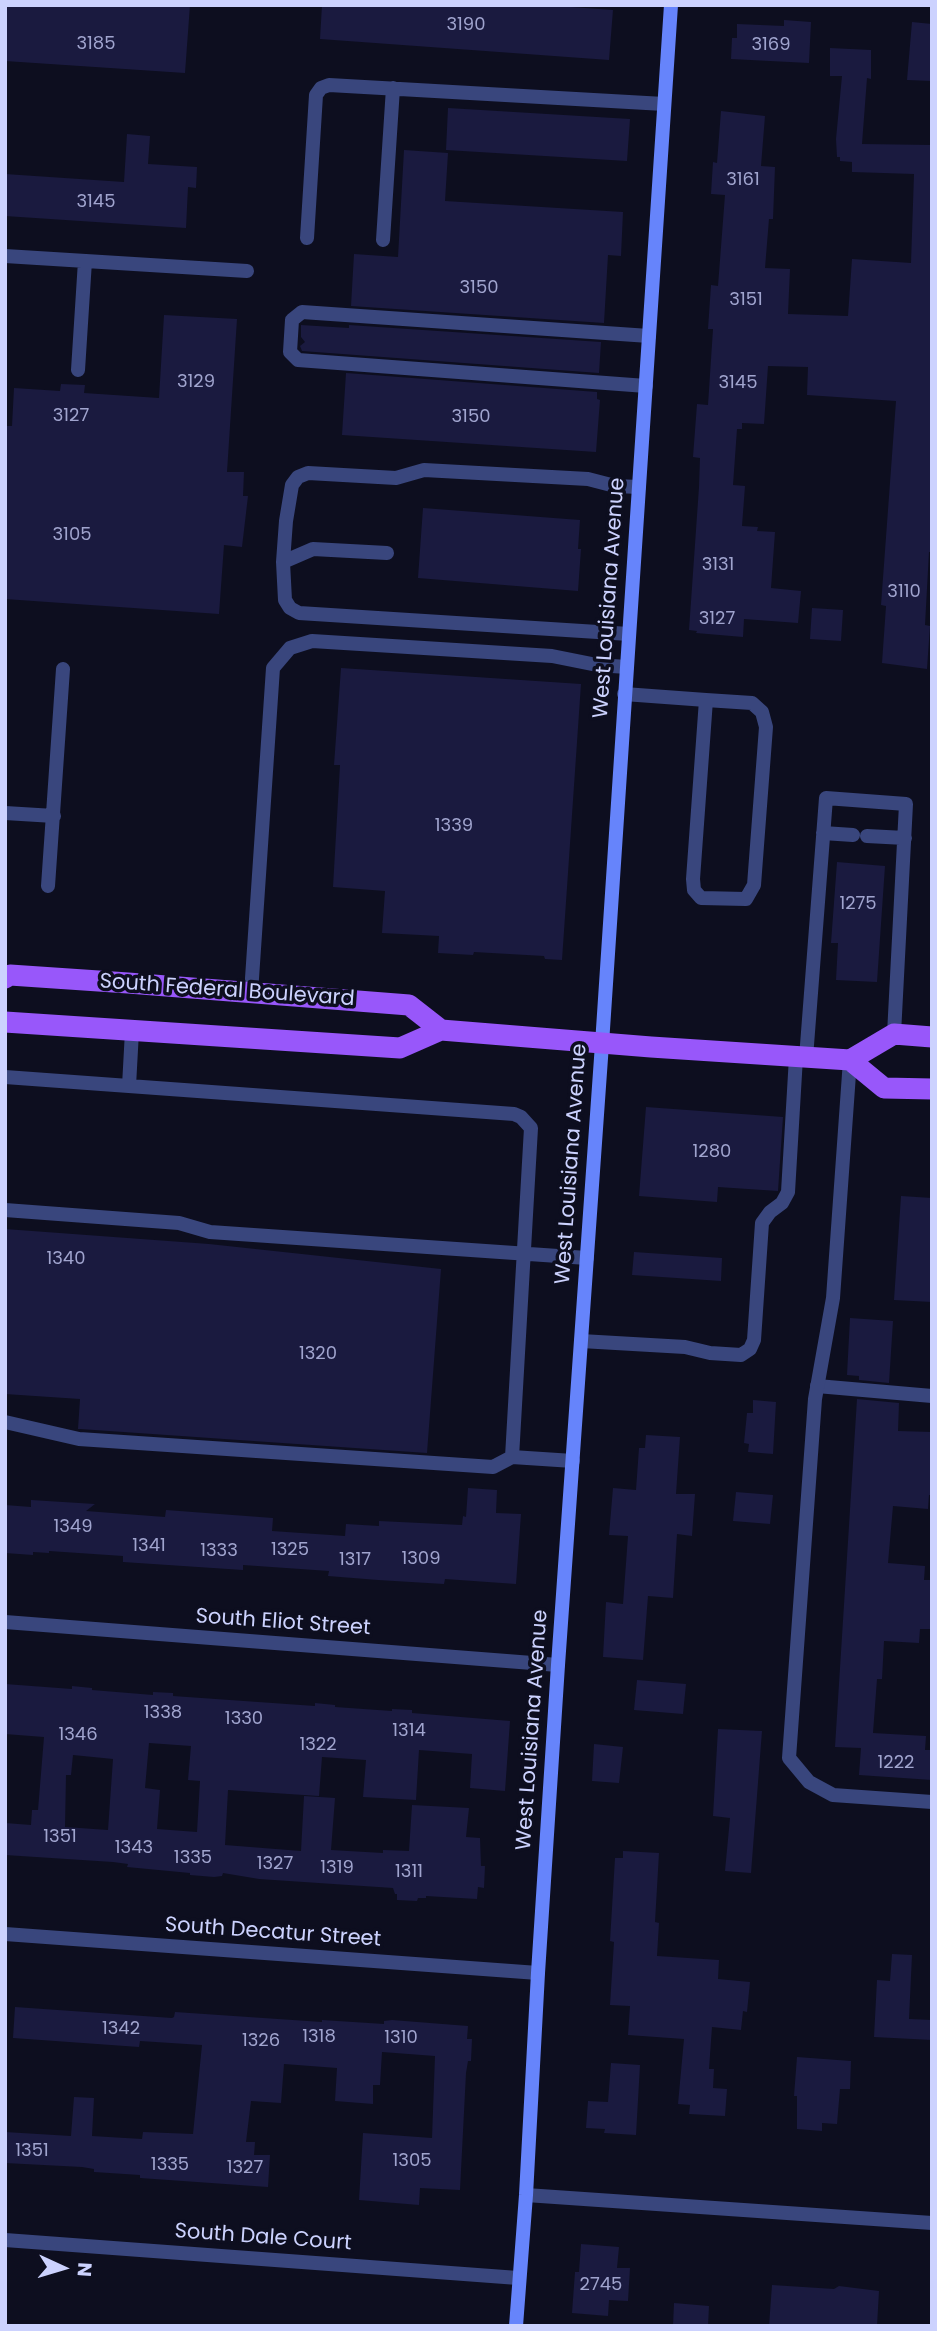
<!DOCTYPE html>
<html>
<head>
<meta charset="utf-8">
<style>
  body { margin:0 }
  #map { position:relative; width:937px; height:2331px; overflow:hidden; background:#0d0e1f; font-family:Poppins,sans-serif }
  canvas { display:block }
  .frame { position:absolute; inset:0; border:7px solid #ccd2fe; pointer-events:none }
  .north { position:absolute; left:28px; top:2233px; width:70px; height:70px; -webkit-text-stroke:5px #0d0e1f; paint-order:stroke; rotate:94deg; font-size:19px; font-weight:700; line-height:28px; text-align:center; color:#ccd2fe }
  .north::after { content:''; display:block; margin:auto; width:24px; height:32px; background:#ccd2fe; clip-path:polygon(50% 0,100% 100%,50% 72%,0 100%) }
</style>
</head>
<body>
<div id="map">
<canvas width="937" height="2331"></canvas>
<div class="frame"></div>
<div class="north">N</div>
</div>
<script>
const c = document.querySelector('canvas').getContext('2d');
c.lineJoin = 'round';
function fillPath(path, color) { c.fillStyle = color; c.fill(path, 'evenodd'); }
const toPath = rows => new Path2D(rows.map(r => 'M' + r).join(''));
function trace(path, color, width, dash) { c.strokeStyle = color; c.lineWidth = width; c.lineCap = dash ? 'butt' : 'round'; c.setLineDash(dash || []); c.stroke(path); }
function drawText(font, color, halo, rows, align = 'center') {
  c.font = font + ' Poppins,sans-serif'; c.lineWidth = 7; c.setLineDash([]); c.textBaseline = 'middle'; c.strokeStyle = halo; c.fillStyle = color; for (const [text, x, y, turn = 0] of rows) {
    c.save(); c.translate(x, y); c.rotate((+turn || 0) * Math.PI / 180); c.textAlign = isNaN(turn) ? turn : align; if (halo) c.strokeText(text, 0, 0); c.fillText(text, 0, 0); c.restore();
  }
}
const building = toPath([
  [5,5,190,5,185,73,5,61],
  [322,5,544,5,613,10,609,60,320,39],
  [784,20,811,22,809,63,731,59,732,38,737,38,737,24,784,26],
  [912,22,932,24,932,81,907,80],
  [830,48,871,50,871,79,867,78,862,144,932,145,932,552,929,552,925,625,930,626,927,669,882,663,886,606,881,605,896,401,807,395,808,367,768,366,764,424,742,423,742,429,737,429,733,485,745,486,742,526,758,527,757,531,775,532,771,588,801,591,798,623,744,619,743,637,696,633,697,631,689,630,699,487,700,458,693,457,697,404,708,405,713,329,708,329,711,285,718,286,725,195,711,194,713,162,717,163,721,111,765,116,761,166,775,167,773,219,769,219,765,268,790,269,788,314,848,316,852,259,911,263,914,174,852,172,852,162,840,161,840,157,837,157,836,139,842,76,830,76],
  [448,108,630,119,627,161,446,150],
  [127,134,150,136,148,164,197,167,196,188,188,187,186,228,5,216,5,174,124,182],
  [404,150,448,153,445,201,623,212,621,256,608,255,604,323,351,306,354,254,398,257],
  [164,315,237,319,227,472,244,472,243,496,248,496,242,547,224,545,219,614,5,599,5,426,12,426,14,388,60,391,61,384,85,385,84,393,159,398],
  [301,325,349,328,349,325,601,342,599,373,302,351,300,346,305,342,301,337],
  [346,373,597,392,597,399,600,400,596,452,342,435],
  [423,508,580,520,578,549,581,549,578,591,418,578],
  [812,608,843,610,841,641,810,639],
  [341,668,581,684,562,960,545,959,544,956,474,952,473,955,438,953,439,936,382,933,385,891,333,887,340,765,334,765],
  [837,862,885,866,877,982,836,980,838,943,831,943],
  [646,1107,783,1117,778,1191,718,1187,717,1202,639,1196],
  [901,1196,932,1198,932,1302,894,1300],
  [5,1229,209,1244,441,1269,427,1453,80,1429,78,1429,80,1399,5,1394],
  [634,1252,722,1258,721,1281,632,1275],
  [850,1318,893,1321,889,1383,859,1380,859,1376,847,1375],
  [857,1399,899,1403,898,1431,932,1432,932,1495,929,1495,928,1509,893,1506,888,1563,925,1566,924,1580,932,1580,932,1629,920,1629,919,1643,884,1641,882,1679,877,1679,873,1733,926,1736,925,1750,932,1750,932,1780,859,1775,861,1748,835,1747],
  [753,1400,776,1402,773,1454,748,1452,749,1444,744,1443,747,1413,753,1413],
  [646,1435,680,1437,676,1494,695,1494,692,1536,677,1534,673,1598,648,1596,643,1660,603,1657,606,1602,623,1604,628,1536,609,1535,613,1488,636,1490,639,1448,645,1448],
  [468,1488,497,1490,496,1513,521,1514,516,1584,445,1579,444,1584,378,1580,328,1576,329,1571,243,1565,243,1570,123,1562,123,1556,49,1551,49,1553,33,1552,33,1555,5,1553,5,1505,31,1507,31,1500,95,1504,86,1511,165,1517,166,1510,273,1518,272,1531,345,1536,346,1524,379,1526,379,1521,462,1525,463,1516,466,1517],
  [736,1492,773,1495,770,1524,733,1521],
  [637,1680,686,1684,683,1714,634,1710],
  [5,1684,72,1689,72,1686,92,1688,92,1690,153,1695,153,1692,173,1693,173,1696,315,1706,315,1703,335,1705,335,1707,392,1711,392,1709,412,1710,412,1713,510,1721,505,1791,470,1788,472,1754,419,1750,416,1800,363,1797,366,1760,322,1757,319,1796,228,1790,225,1845,301,1851,304,1796,335,1798,331,1850,383,1853,383,1850,409,1851,412,1805,469,1808,466,1837,480,1838,481,1866,485,1866,484,1888,478,1887,477,1899,426,1896,426,1898,418,1898,417,1901,397,1900,397,1894,395,1894,393,1888,259,1879,223,1873,222,1876,214,1877,190,1875,190,1873,127,1867,128,1864,113,1862,5,1855,5,1823,31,1825,32,1810,38,1810,44,1737,5,1734],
  [149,1743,191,1746,188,1780,200,1781,197,1832,157,1829,160,1790,145,1788],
  [73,1755,113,1759,108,1830,65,1827,66,1775,71,1775],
  [718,1729,762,1731,751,1873,725,1871,730,1818,713,1816],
  [594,1744,623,1747,619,1783,592,1781],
  [623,1851,659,1853,655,1922,659,1923,657,1956,719,1960,718,1979,750,1982,747,2012,743,2011,741,2030,712,2027,709,2069,714,2069,713,2088,727,2089,725,2116,689,2114,690,2105,678,2104,684,2039,628,2035,630,2006,610,2005,614,1942,610,1941,615,1858,623,1858],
  [892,1954,912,1955,909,2019,932,2020,932,2040,874,2037,877,1980,890,1981],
  [15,2007,172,2018,174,2017,175,2012,322,2022,322,2020,384,2024,384,2021,392,2020,468,2026,467,2039,472,2039,471,2061,468,2061,466,2073,460,2190,420,2188,419,2205,359,2200,363,2133,432,2138,435,2056,382,2052,380,2085,373,2085,373,2104,335,2101,337,2068,284,2064,281,2103,251,2101,246,2142,255,2142,254,2155,270,2155,268,2187,140,2178,140,2175,94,2172,94,2169,82,2167,5,2163,5,2132,71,2136,74,2097,94,2098,92,2136,142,2139,143,2132,193,2134,202,2045,140,2041,139,2047,13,2038],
  [797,2057,851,2061,850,2089,840,2089,837,2124,822,2123,822,2131,797,2129,797,2096,794,2096],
  [611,2063,640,2065,636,2135,604,2133,605,2129,586,2128,588,2101,608,2102],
  [581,2244,619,2247,617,2268,630,2268,628,2301,609,2300,608,2316,572,2313,575,2272,579,2272],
  [772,2285,834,2289,839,2286,879,2291,877,2326,769,2326],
  [674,2303,709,2306,708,2326,673,2326]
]);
const lane = toPath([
  [307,238,316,95,321,88,329,85,664,104],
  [383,240,393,88],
  [5,256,247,271],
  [78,370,85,261],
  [646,386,298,360,290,352,292,320,302,312,649,336],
  [283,562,313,549,387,553],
  [629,634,299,613,290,608,285,600,283,562,286,521,292,485,298,477,308,473,396,478,424,470,588,479,615,486,639,487],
  [624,694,706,700,752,703,762,712,766,727,754,885,746,899,701,898,694,890,693,879,706,700],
  [5,813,54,816],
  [823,833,853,835],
  [867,836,905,838],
  [48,886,63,669],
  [251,993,273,668,290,648,312,641,552,656,597,665,627,667],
  [806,1058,826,798,906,804,894,1034],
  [5,1077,514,1114,521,1117,531,1128,512,1457],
  [129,1086,132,1031],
  [5,1210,179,1223,210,1232,587,1258],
  [581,1341,685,1347,710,1353,741,1355,750,1349,754,1340,762,1223,770,1212,782,1203,788,1192,796,1057],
  [817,1386,932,1396],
  [5,1422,79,1439,493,1467,512,1457,573,1461]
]);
const street = toPath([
  [850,1060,833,1298,815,1399,789,1758,809,1782,833,1795,932,1802],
  [5,1622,558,1665],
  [5,1934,538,1973],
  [526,2195,932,2223],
  [5,2240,518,2278]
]);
const secondary = toPath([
  [516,2326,526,2195,538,1973,558,1665,602,1044,671,5]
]);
const primary = toPath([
  [5,978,10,975,128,983,409,1005,441,1030],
  [5,1022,400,1048,441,1030,651,1047,850,1060,894,1034,932,1037],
  [850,1060,884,1088,932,1089]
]);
const numberNames = [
  ["3190",466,25],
  ["3185",96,44],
  ["3169",771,45],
  ["3161",743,180],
  ["3145",96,202],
  ["3150",479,288],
  ["3151",746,300],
  ["3129",196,382],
  ["3145",738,383],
  ["3127",71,416],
  ["3150",471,417],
  ["3105",72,535],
  ["3131",718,565],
  ["3110",904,592],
  ["3127",717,619],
  ["1339",454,826],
  ["1275",858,904],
  ["1280",712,1152],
  ["1340",66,1259],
  ["1320",318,1354],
  ["1349",73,1527],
  ["1341",149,1546],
  ["1325",290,1550],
  ["1333",219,1551],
  ["1309",421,1559],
  ["1317",355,1560],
  ["1338",163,1713],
  ["1330",244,1719],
  ["1314",409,1731],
  ["1346",78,1735],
  ["1322",318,1745],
  ["1222",896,1763],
  ["1351",60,1837],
  ["1343",134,1848],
  ["1335",193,1858],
  ["1327",275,1864],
  ["1319",337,1868],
  ["1311",409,1872],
  ["1342",121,2029],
  ["1318",319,2037],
  ["1310",401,2038],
  ["1326",261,2041],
  ["1351",32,2151],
  ["1305",412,2161],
  ["1335",170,2165],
  ["1327",245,2168],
  ["2745",601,2285]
];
const streetNames = [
  ["West Louisiana Avenue",610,598,-86],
  ["South Federal Boulevard",227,991,4],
  ["West Louisiana Avenue",572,1164,-86],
  ["South Eliot Street",283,1623,4],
  ["West Louisiana Avenue",533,1730,-86],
  ["South Decatur Street",273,1933,4],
  ["South Dale Court",263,2238,4]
];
fillPath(building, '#1a1a3f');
trace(lane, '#39467d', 14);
trace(street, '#39467d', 14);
trace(secondary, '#6684fb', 14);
trace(primary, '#9857fa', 21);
drawText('18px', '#a0a4ce', null, numberNames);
drawText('21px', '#ccd2fe', '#0d0e1f', streetNames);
</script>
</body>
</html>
